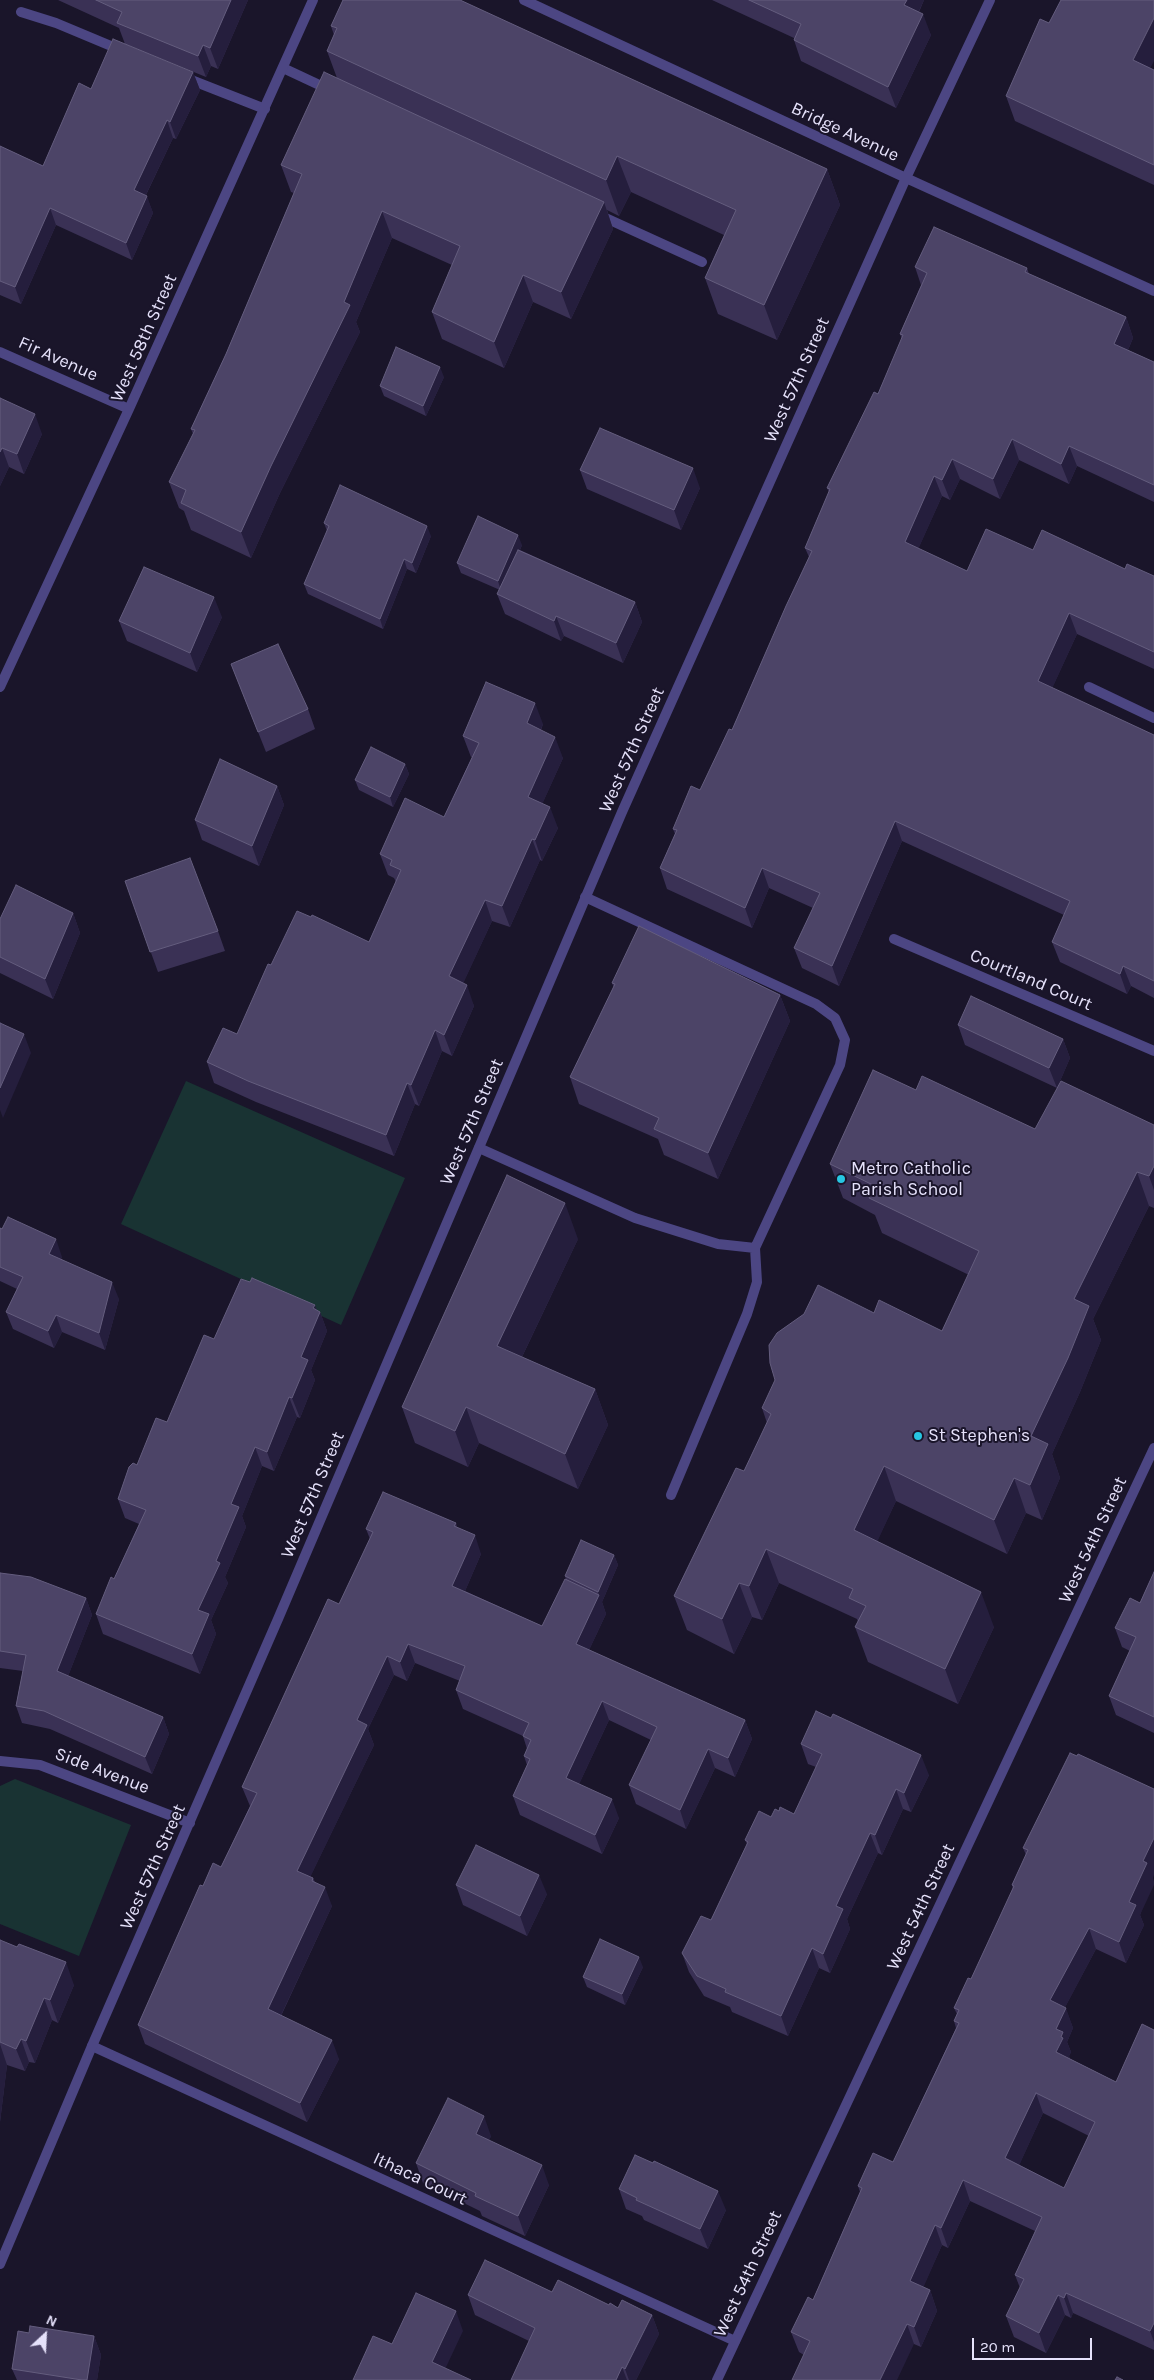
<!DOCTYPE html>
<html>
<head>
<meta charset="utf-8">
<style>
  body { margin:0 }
  #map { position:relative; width:1154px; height:2380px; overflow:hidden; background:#1a152a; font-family:Karla,sans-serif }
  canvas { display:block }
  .north { position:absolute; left:20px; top:2310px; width:50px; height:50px; -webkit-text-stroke:4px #1a152a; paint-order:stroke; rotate:25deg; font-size:14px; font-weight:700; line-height:20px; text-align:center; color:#e6e2fb }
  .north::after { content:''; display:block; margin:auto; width:18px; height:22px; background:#e6e2fb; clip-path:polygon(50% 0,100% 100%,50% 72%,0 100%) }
  .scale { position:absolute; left:972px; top:2338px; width:120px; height:22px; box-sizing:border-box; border:2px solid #e6e2fb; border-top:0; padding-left:6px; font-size:15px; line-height:18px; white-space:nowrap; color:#e6e2fb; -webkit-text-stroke:4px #1a152a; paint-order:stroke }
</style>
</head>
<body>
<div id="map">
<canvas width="1154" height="2380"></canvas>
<div class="north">N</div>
<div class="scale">20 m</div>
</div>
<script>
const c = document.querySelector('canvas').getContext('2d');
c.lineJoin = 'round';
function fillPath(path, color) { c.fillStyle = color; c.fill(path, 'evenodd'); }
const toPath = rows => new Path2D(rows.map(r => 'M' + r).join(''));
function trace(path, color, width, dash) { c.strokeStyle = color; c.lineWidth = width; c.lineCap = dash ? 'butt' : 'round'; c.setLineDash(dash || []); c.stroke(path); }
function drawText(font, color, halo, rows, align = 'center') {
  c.font = font + ' Karla,sans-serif'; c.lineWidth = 4; c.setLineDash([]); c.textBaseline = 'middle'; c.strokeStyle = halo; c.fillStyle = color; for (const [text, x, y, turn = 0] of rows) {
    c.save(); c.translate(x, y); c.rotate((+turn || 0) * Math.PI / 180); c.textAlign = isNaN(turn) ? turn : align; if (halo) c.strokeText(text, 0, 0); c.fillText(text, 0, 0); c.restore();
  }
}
const green = toPath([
  [186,1081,405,1178,341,1325,121,1224],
  [15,1779,131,1825,79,1956,0,1924,0,1786]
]);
const service = toPath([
  [21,12,56,23,123,51],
  [283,68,330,90],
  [186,78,265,109],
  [599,215,702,262],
  [1089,687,1154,718],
  [894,939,1154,1051],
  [479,1148,635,1218,718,1244,755,1248,840,1065,845,1040,835,1018,816,1004,585,897],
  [671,1495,747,1314,757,1282,755,1248],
  [92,2046,735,2341]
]);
const minor = toPath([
  [524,0,906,178,1154,291],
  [0,352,129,409],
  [0,687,129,409,313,0],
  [0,1761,40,1765,190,1823],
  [0,2264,92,2046,278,1619,622,812,906,178,990,0],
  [717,2380,1154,1448]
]);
const wall = toPath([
  [58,0,248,0,218,69,211,66,206,77,125,44,119,28],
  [712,0,924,0,919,12,931,35,896,108,801,61,794,40,794,38],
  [331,26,827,169,840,205,777,340,718,314,705,278,724,235,631,192,619,216,607,210,613,229,571,319,533,302,504,368,442,339,432,312,452,265,392,238,356,322,360,332,280,493,251,558,191,530,184,511,179,508,169,482,193,434,191,429,226,354,294,193,291,192,281,165,337,78,327,51,334,35],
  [1150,68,1154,70,1154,185,1015,121,1006,96],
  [193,72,200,90,176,139,173,138,146,195,153,213,132,260,56,225,21,304,0,295,0,146,43,166,91,89],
  [915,267,1027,268,1029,274,1126,317,1133,338,1128,350,1154,362,1154,502,1077,466,1069,484,1019,460,1000,499,960,479,950,500,942,496,918,549,967,571,1033,550,1125,569,1154,576,1154,669,1077,634,1052,688,1154,735,1154,998,1131,986,1127,994,1060,962,1052,942,1064,915,902,841,839,986,802,968,794,948,813,908,769,888,752,928,667,889,660,868,675,834,673,829,700,790,732,730,809,557,805,548,829,492,827,488,878,394,902,339,900,334,921,285],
  [444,377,426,416,384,396,380,386],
  [0,398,42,434,24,474,9,467,0,486],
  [580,470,700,488,681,530,587,489],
  [324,523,431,536,416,573,407,569,383,629,308,594,304,584,327,531],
  [522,545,520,550,635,602,642,622,623,663,564,636,561,641,505,614,497,594,500,590,461,573,457,563],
  [222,617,197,672,127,641,119,621],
  [231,664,308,709,315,729,266,752],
  [543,724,541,730,563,758,542,804,558,828,542,861,540,860,510,927,492,921,463,983,474,1006,452,1056,442,1051,419,1106,415,1104,394,1156,256,1102,214,1083,207,1062,237,1034,369,942,396,882,394,878,388,875,380,854,444,817,472,757,471,757,463,736],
  [405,764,409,774,393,807,359,790,355,780],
  [277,786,284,805,259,866,202,840,195,820],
  [125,881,218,931,225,951,158,972],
  [73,913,80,933,53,999,0,973,0,919],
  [612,983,780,995,790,1021,718,1179,664,1155,658,1139,579,1104,570,1077,614,988],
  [958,1025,1063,1039,1070,1058,1057,1088,965,1045],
  [916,1090,1035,1129,1154,1125,1154,1208,1149,1206,1093,1319,1101,1340,1080,1392,1052,1454,1060,1478,1042,1520,1026,1513,1007,1554,896,1501,877,1541,994,1627,958,1704,868,1662,855,1627,858,1622,857,1619,779,1583,762,1620,752,1617,734,1654,687,1630,674,1596,744,1471,767,1423,762,1408,874,1313,942,1331,969,1275,882,1233,875,1215,843,1198,830,1164],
  [0,1228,62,1257,61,1259,119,1299,105,1350,62,1332,54,1348,13,1329,6,1312,17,1289,0,1281],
  [578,1239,522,1357,595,1389,608,1425,578,1489,479,1443,468,1467,415,1443,402,1407],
  [316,1310,320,1312,327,1331,311,1370,315,1380,300,1418,297,1417,274,1471,262,1466,242,1516,246,1527,225,1577,228,1583,211,1620,216,1634,200,1674,103,1634,96,1614,114,1579,139,1524,125,1518,118,1499,137,1465,167,1422,214,1339],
  [456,1523,457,1528,481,1554,465,1591,542,1626,566,1579,565,1576,614,1555,618,1565,602,1602,606,1614,589,1650,745,1720,752,1739,735,1777,715,1768,686,1829,636,1804,629,1785,651,1740,609,1720,579,1784,619,1818,602,1854,520,1815,513,1796,527,1765,524,1756,527,1749,523,1736,463,1709,456,1690,460,1681,415,1663,407,1681,394,1675,368,1729,374,1745,310,1877,313,1878,315,1882,332,1906,281,2016,339,2059,307,2122,145,2044,138,2025,203,1886,221,1867,250,1806,242,1787,339,1604,370,1539,366,1529],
  [1154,1572,1154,1733,1116,1715,1109,1696,1130,1651,1122,1647,1115,1628,1140,1603],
  [0,1573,86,1598,92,1615,68,1676,163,1717,169,1734,152,1774,50,1729,22,1723,16,1706,23,1671,0,1668],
  [801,1744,929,1775,911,1812,903,1809,882,1855,878,1853,847,1919,850,1929,830,1973,819,1968,788,2036,732,2012,730,2007,704,1996,689,1972,682,1953,711,1920,747,1844,745,1840,779,1811,794,1814,816,1767,808,1764],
  [1023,1848,1153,1878,1140,1915,1144,1925,1126,1963,1096,1949,1065,2007,1073,2028,1067,2042,1071,2052,1069,2056,1070,2059,1116,2082,1154,2030,1154,2350,1073,2313,1071,2318,1065,2315,1046,2353,1014,2337,1006,2316,1020,2288,1015,2275,1035,2231,970,2201,948,2248,942,2245,923,2287,930,2290,937,2311,921,2347,914,2344,804,2355,799,2352,791,2332,813,2300,860,2192,858,2186,893,2162,956,2028,954,2021,957,2014,954,2008,971,1979,1013,1889,1012,1885,1026,1855],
  [1043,2113,1089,2136,1064,2188,1019,2165],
  [456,1885,547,1894,527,1936,463,1905],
  [0,1940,74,1985,58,2023,52,2020,35,2063,29,2062,25,2071,7,2065,0,2122],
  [643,1967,625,2005,587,1987,583,1977],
  [491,2136,489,2140,549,2185,525,2236,482,2216,480,2211,423,2183,416,2163],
  [619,2189,726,2210,708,2249,644,2220,642,2216,626,2209],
  [552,2292,618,2308,652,2315,659,2334,636,2380,511,2380,529,2341,475,2315,468,2295],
  [29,2333,94,2336,101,2355,97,2380,17,2380,12,2369]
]);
const shadedWall = toPath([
  [231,0,248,0,218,69,210,48],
  [907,0,924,0,912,26,904,5],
  [923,14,931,35,896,108,888,87],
  [1154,18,1154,61,1142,85,1133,60],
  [203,45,211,66,206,77,198,56],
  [193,72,200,90,176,139,170,122],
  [167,120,173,138,140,207,134,190],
  [617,156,631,192,619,216,606,180],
  [827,169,840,205,777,340,764,305],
  [147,196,153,213,132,260,126,243],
  [604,202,613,229,571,319,561,292],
  [50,208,56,225,21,304,15,287],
  [382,211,392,238,356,322,360,332,280,493,251,558,241,532,344,302],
  [523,275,533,302,504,368,494,342],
  [1126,317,1133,338,1122,364,1114,344],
  [440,367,444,377,426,416,423,406],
  [35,414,42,434,24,474,17,454],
  [1012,439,1019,460,1000,499,993,479],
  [1069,446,1077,466,1069,484,1061,464],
  [2,448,9,467,0,486,0,452],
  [952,459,960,479,950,500,942,480],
  [693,468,700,488,681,530,674,510],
  [934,476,942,496,912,563,905,542],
  [427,526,431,536,416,573,412,563],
  [518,535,522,545,501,591,498,581],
  [404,559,407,569,383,629,380,619],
  [214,597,222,617,197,672,190,653],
  [635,602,642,622,623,663,616,643],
  [1069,613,1077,634,1046,702,1038,681],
  [556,616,564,636,561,641,554,621],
  [535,703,543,724,535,743,527,723],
  [555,737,563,758,536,818,528,797],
  [405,764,409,774,393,807,390,797],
  [277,786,284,805,259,866,252,846],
  [550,807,558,828,542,861,535,840],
  [895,821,902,841,839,986,832,966],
  [532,839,540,860,510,927,502,906],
  [762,868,769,888,752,928,745,908],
  [485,900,492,921,457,997,449,976],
  [73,913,80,933,53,999,45,979],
  [1123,966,1131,986,1127,994,1120,974],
  [467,985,474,1006,452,1056,444,1035],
  [780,995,790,1021,718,1179,708,1153],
  [435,1030,442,1051,419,1106,411,1085],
  [24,1034,31,1053,3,1118,0,1110,0,1088],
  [1063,1039,1070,1058,1057,1088,1049,1068],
  [407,1083,415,1104,394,1156,386,1135],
  [1154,1166,1154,1190,1149,1176],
  [1137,1172,1149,1206,1093,1319,1101,1340,1080,1392,1052,1454,1060,1478,1042,1520,1030,1485,1031,1436,1074,1299],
  [565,1203,578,1239,510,1382,497,1346],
  [56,1239,62,1257,55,1271,49,1254],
  [112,1282,119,1299,105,1350,99,1333],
  [315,1305,319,1316,320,1312,327,1331,311,1370,315,1380,300,1418,292,1398,301,1357],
  [56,1315,62,1332,54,1348,48,1331],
  [595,1389,608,1425,578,1489,565,1454],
  [289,1397,297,1417,274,1471,267,1452],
  [466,1407,479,1443,468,1467,455,1431],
  [255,1447,262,1466,242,1516,246,1527,225,1577,228,1583,211,1620,216,1634,200,1674,192,1654,198,1610,216,1561,231,1504],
  [884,1466,896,1501,867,1564,854,1530],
  [1014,1478,1026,1513,1007,1554,994,1520],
  [475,1535,481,1554,459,1605,452,1586],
  [766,1549,779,1583,762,1620,749,1586],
  [614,1555,618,1565,602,1602,606,1614,583,1663,576,1644,599,1595,598,1592],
  [739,1583,752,1617,734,1654,722,1619],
  [981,1592,994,1627,958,1704,945,1669],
  [86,1598,92,1615,63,1689,57,1671],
  [408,1644,415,1663,407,1681,400,1662],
  [387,1656,394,1675,368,1729,374,1745,304,1890,297,1871,357,1720],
  [602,1701,609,1720,573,1797,566,1778],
  [163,1717,169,1734,152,1774,145,1757],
  [745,1720,752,1739,735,1777,728,1758],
  [708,1749,715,1768,686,1829,680,1810],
  [921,1755,929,1775,911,1812,904,1793],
  [896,1789,903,1809,882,1855,875,1835],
  [612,1799,619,1818,602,1854,595,1835],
  [870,1833,878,1853,847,1919,850,1929,830,1973,823,1954,836,1906],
  [1154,1838,1154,1875,1153,1878,1154,1881,1154,1885,1140,1915,1144,1925,1126,1963,1119,1942,1129,1902,1143,1861],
  [539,1875,547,1894,527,1936,520,1916],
  [325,1887,332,1906,275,2028,268,2009],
  [1089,1928,1096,1949,1058,2021,1050,2000],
  [812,1948,819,1968,788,2036,781,2016],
  [639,1957,643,1967,625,2005,622,1994],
  [66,1962,74,1985,58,2023,50,2000],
  [44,1998,52,2020,35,2063,26,2041],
  [1066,2008,1073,2028,1067,2042,1071,2052,1069,2056,1070,2059,1056,2052,1056,2029],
  [21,2039,29,2062,25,2071,16,2049],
  [332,2040,339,2059,307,2122,300,2103],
  [0,2044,7,2065,0,2122],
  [1036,2093,1043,2113,1013,2179,1005,2158],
  [484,2116,491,2136,483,2154,476,2134],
  [542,2165,549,2185,525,2236,518,2216],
  [963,2180,970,2201,948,2248,941,2228],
  [718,2191,726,2210,708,2249,700,2229],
  [935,2225,942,2245,917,2302,910,2281],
  [930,2290,937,2311,921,2347,914,2327],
  [1066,2293,1073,2313,1071,2318,1064,2298],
  [1058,2295,1065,2315,1046,2353,1039,2333],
  [456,2311,463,2331,440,2380,432,2362],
  [652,2315,659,2334,636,2380,629,2380,625,2369],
  [1154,2323,1154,2342,1150,2331],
  [907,2324,914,2344,897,2380,880,2380],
  [94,2336,101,2355,97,2380,87,2380],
  [622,2367,627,2380,616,2380]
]);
const building = toPath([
  [96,0,231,0,210,48,203,45,198,56,117,23,122,12,96,0],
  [343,0,460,0,827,169,764,305,705,278,736,210,617,156,606,180,327,51,337,28,331,26,343,0],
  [749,0,907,0,904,5,923,14,888,87,794,40,801,24,749,0],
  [1061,0,1154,0,1154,18,1133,60,1154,70,1154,165,1006,96,1040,19,1049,23,1061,0],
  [113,39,193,72,170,122,167,120,134,190,147,196,126,243,50,208,15,287,0,281,0,146,43,166,79,83,91,89,113,39],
  [324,72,604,202,561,292,523,275,494,342,432,312,460,246,382,211,344,302,350,305,271,466,241,532,181,503,186,490,169,482,195,430,191,429,226,354,302,174,281,165,324,72],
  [934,227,1027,268,1025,272,1126,317,1114,344,1154,362,1154,485,1069,446,1061,464,1012,439,993,479,952,459,942,480,934,476,905,542,967,571,986,529,1033,550,1042,530,1125,569,1127,564,1154,576,1154,652,1069,613,1038,681,1154,735,1154,981,1123,966,1120,974,1052,942,1070,901,895,821,832,966,794,948,820,893,762,868,745,908,660,868,677,830,673,829,691,786,700,790,729,729,732,730,786,606,812,551,805,548,830,489,827,488,874,392,878,394,903,335,900,334,927,273,915,267,934,227],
  [396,347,440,367,423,406,380,386,396,347],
  [0,398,35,414,17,454,2,448,0,452,0,398],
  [600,428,693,468,674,510,580,470,600,428],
  [340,485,427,526,412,563,404,559,380,619,304,584,329,526,324,523,340,485],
  [478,516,518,535,498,581,457,563,478,516],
  [518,550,635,602,616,643,556,616,554,621,497,594,518,550],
  [144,567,214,597,190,653,119,621,144,567],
  [278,644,308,709,258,732,231,664,278,644],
  [486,682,535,703,527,723,555,737,528,797,550,807,535,840,532,839,502,906,485,900,449,976,467,985,444,1035,435,1030,411,1085,407,1083,386,1135,248,1081,207,1062,223,1028,237,1034,268,964,271,965,297,911,311,917,312,915,369,942,401,870,390,865,392,860,380,854,405,798,444,817,479,743,463,736,486,682],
  [371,747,405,764,390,797,355,780,371,747],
  [220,759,277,786,252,846,195,820,220,759],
  [190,858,218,931,150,952,125,881,190,858],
  [16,885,73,913,45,979,0,957,0,919,16,885],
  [639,926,780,995,708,1153,654,1129,659,1118,570,1077,615,984,612,983,639,926],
  [971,996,1063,1039,1049,1068,958,1025,971,996],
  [0,1023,24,1034,0,1088,0,1023],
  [873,1070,916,1090,922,1076,1035,1129,1061,1081,1154,1125,1154,1166,1149,1176,1137,1172,1074,1299,1089,1306,1068,1358,1031,1436,1048,1444,1030,1485,1014,1478,994,1520,884,1466,854,1530,981,1592,945,1669,855,1627,866,1606,849,1598,853,1589,766,1549,749,1586,739,1583,722,1619,674,1596,736,1468,744,1471,771,1414,762,1408,775,1380,770,1363,769,1345,777,1333,804,1314,818,1285,874,1313,879,1300,942,1331,979,1251,869,1198,875,1186,830,1164,873,1070],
  [507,1175,565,1203,497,1346,595,1389,565,1454,466,1407,455,1431,402,1407,507,1175],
  [8,1217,56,1239,49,1254,112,1282,99,1333,56,1315,48,1331,6,1312,23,1277,0,1267,0,1228,2,1229,8,1217],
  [252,1278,315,1305,313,1308,320,1312,301,1357,308,1360,292,1398,289,1397,267,1452,255,1447,231,1504,239,1507,216,1561,220,1563,198,1610,209,1614,192,1654,96,1614,111,1577,114,1579,146,1510,118,1499,129,1467,133,1463,137,1465,156,1418,167,1422,204,1335,214,1339,241,1279,250,1282,252,1278],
  [383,1492,456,1523,454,1526,475,1535,452,1586,542,1626,565,1579,599,1595,576,1644,745,1720,728,1758,708,1749,680,1810,629,1785,657,1727,602,1701,566,1778,612,1799,595,1835,513,1796,530,1759,524,1756,531,1740,523,1736,529,1723,456,1690,465,1666,408,1644,400,1662,387,1656,357,1720,367,1725,297,1871,313,1878,312,1881,325,1887,268,2009,332,2040,300,2103,138,2025,200,1885,203,1886,213,1863,221,1867,257,1793,242,1787,328,1599,339,1604,373,1532,366,1529,383,1492],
  [581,1540,614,1555,598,1592,565,1576,581,1540],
  [1154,1572,1154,1717,1109,1696,1136,1637,1115,1628,1130,1598,1140,1603,1154,1572],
  [0,1573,31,1577,86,1598,57,1671,163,1717,145,1757,44,1711,16,1706,26,1655,0,1651,0,1573],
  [816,1711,831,1718,833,1714,921,1755,904,1793,896,1789,875,1835,870,1833,836,1906,843,1909,823,1954,812,1948,781,2016,725,1992,726,1989,697,1976,682,1953,701,1916,711,1920,748,1842,745,1840,759,1811,771,1817,775,1809,779,1811,780,1807,794,1814,822,1754,801,1744,816,1711],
  [1070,1753,1077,1756,1078,1754,1154,1789,1154,1838,1143,1861,1147,1863,1129,1902,1136,1905,1119,1942,1089,1928,1050,2000,1066,2008,1056,2029,1063,2032,1061,2037,1063,2038,1056,2052,1116,2082,1142,2024,1154,2030,1154,2323,1150,2331,1066,2293,1064,2298,1058,2295,1039,2333,1006,2316,1024,2279,1015,2275,1042,2217,963,2180,941,2228,935,2225,910,2281,930,2290,914,2327,907,2324,880,2380,792,2380,810,2341,791,2332,808,2297,813,2300,862,2188,858,2186,873,2153,893,2162,959,2023,954,2021,959,2010,954,2008,968,1978,971,1979,1014,1886,1012,1885,1028,1850,1023,1848,1070,1753],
  [1036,2093,1095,2122,1064,2188,1005,2158,1036,2093],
  [476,1845,539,1875,520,1916,456,1885,476,1845],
  [600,1939,639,1957,622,1994,583,1977,600,1939],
  [0,1940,17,1947,19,1944,66,1962,50,2000,44,1998,26,2041,21,2039,16,2049,0,2042,0,1940],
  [448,2098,484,2116,476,2134,542,2165,518,2216,475,2196,476,2193,416,2163,448,2098],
  [635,2155,653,2163,654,2161,718,2191,700,2229,636,2200,637,2198,619,2189,635,2155],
  [485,2260,552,2292,558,2280,609,2305,610,2303,618,2308,622,2300,652,2315,625,2369,622,2367,616,2380,511,2380,535,2328,468,2295,485,2260],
  [416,2293,456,2311,432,2362,471,2380,353,2380,373,2336,392,2344,416,2293],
  [30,2326,94,2336,87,2380,82,2380,12,2369,18,2331,29,2333,30,2326],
  [1117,2377,1123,2380,1115,2380,1117,2377]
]);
const markers = [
  [841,1179,5,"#27c6e2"],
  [918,1436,5,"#27c6e2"]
];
const streetNames = [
  ["Bridge Avenue",845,132,25],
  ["West 58th Street",144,338,-66],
  ["Fir Avenue",58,359,24],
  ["West 57th Street",797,380,-66],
  ["West 57th Street",632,750,-66],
  ["Courtland Court",1031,980,23],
  ["West 57th Street",472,1122,-67],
  ["West 57th Street",313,1495,-67],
  ["West 54th Street",1093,1540,-65],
  ["Side Avenue",102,1771,21],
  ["West 57th Street",153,1867,-66],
  ["West 54th Street",921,1907,-65],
  ["Ithaca Court",420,2179,25],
  ["West 54th Street",748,2274,-65]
];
const poiNames = [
  ["Metro Catholic",851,1169],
  ["Parish School",851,1190],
  ["St Stephen's",928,1436]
];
fillPath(green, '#193333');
trace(service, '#4c4683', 10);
trace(minor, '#4c4683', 10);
fillPath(wall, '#3a3155');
fillPath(shadedWall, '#251e3d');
fillPath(building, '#4c4467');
trace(building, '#645d7e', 1);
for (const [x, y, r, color] of markers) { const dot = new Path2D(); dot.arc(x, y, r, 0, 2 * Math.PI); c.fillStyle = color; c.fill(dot); trace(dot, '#1a152a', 2); }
drawText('18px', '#e6e2fb', '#1a152a', streetNames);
drawText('18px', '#e6e2fb', '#1a152a', poiNames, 'left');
</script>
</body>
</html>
